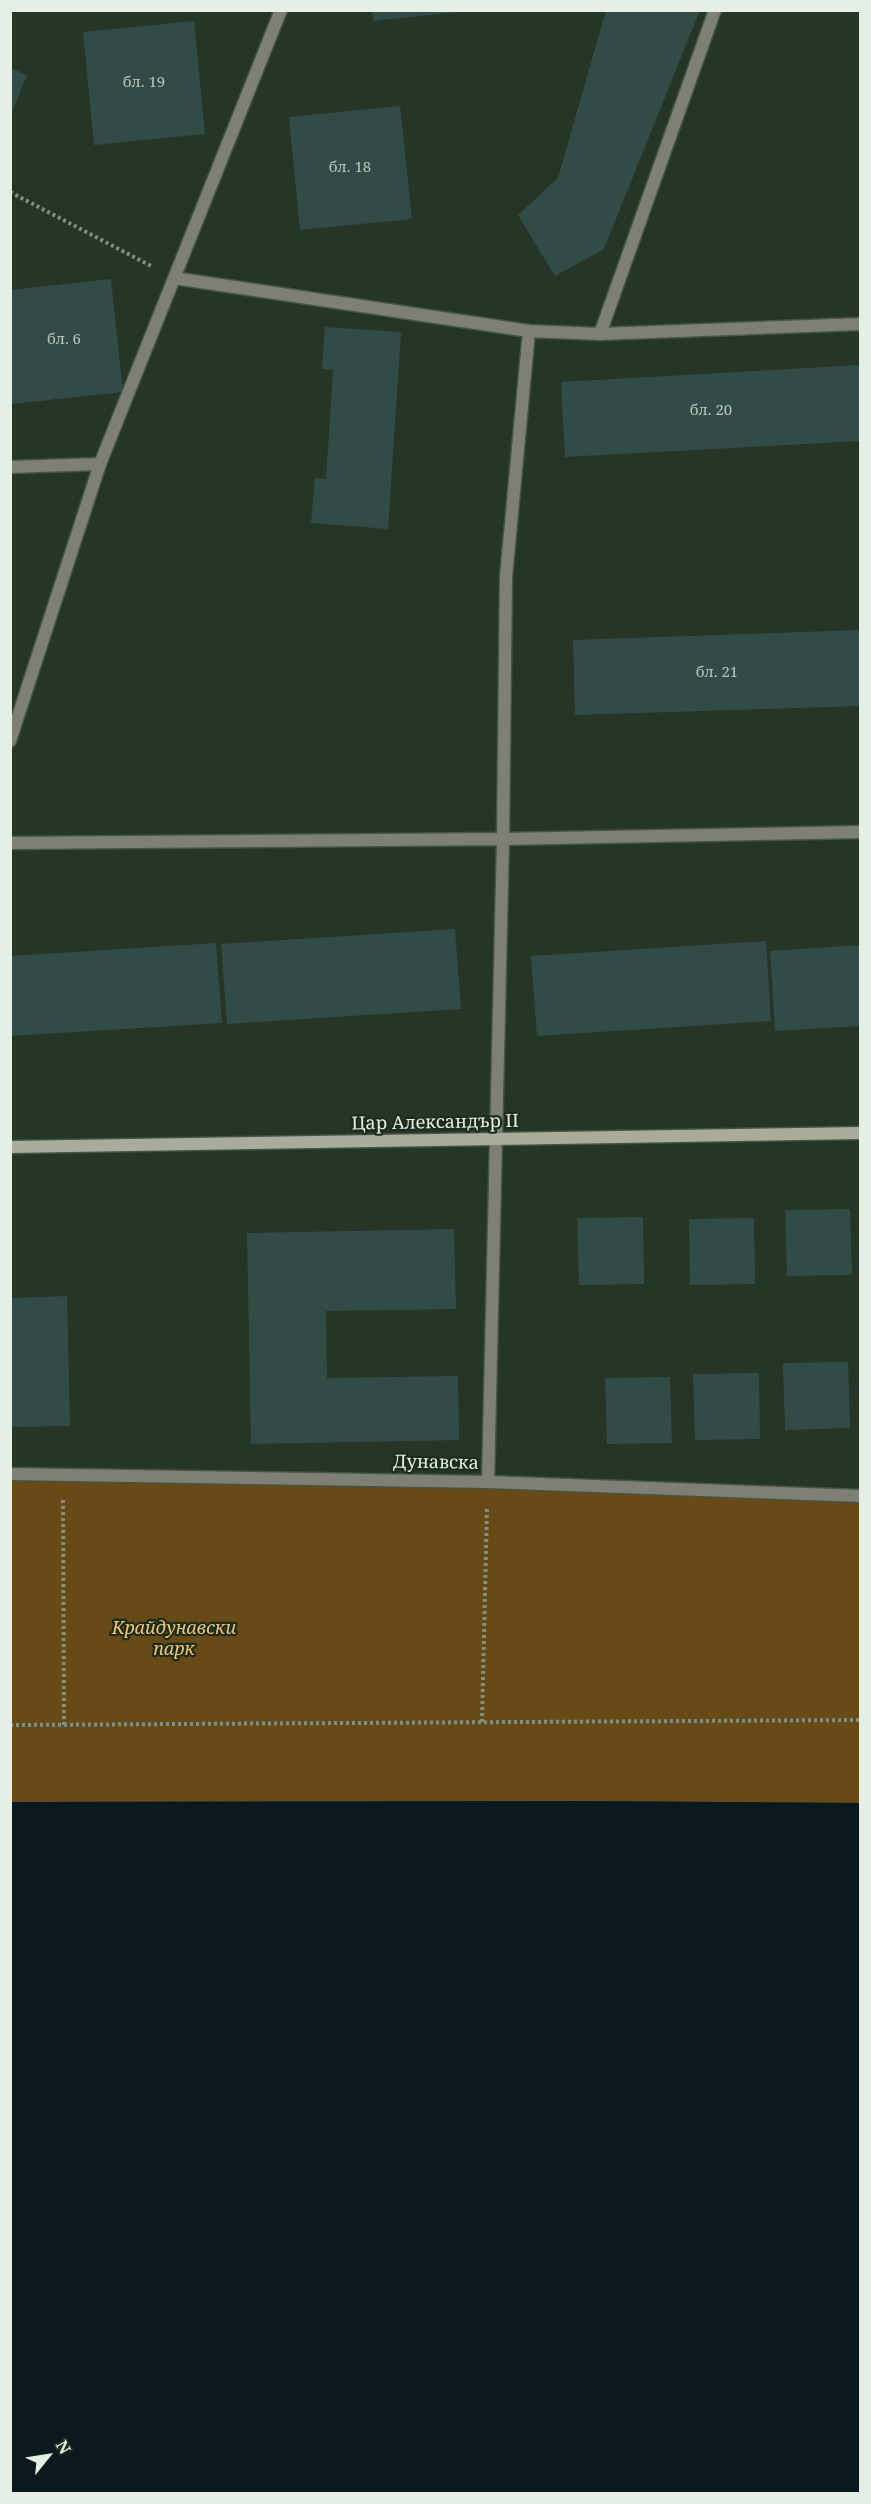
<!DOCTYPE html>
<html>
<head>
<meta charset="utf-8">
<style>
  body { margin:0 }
  #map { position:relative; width:871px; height:2504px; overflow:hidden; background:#253627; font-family:"Noto Serif",serif }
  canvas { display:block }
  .frame { position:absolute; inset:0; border:12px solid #e5efe5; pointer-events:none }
  .north { position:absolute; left:18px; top:2426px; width:60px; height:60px; -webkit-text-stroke:4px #1c2c1d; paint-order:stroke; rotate:60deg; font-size:16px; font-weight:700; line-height:24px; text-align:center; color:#e5efe5 }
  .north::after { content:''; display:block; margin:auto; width:21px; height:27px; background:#e5efe5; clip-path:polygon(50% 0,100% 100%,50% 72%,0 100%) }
</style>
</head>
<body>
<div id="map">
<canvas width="871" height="2504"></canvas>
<div class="frame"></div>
<div class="north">N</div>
</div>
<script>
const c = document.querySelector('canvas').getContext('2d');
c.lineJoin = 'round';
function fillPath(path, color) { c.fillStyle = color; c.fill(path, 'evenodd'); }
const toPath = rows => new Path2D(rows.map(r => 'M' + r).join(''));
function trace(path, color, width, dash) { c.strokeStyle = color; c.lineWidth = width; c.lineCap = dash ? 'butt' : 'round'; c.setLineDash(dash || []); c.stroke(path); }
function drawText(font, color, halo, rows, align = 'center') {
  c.font = font + ' "Noto Serif",serif'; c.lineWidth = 4.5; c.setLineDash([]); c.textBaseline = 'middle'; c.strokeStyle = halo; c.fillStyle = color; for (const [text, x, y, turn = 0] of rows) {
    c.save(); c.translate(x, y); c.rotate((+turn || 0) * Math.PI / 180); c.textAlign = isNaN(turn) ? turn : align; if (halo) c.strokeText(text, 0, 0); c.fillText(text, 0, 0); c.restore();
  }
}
const green = toPath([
  [11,1474,860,1496,860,1803,581,1801,11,1802]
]);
const water = toPath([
  [581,1801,860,1803,860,2493,11,2493,11,1802]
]);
const building = toPath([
  [372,10,457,10,457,12,373,21],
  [606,10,700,10,604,249,555,276,518,215,558,178],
  [194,21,205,134,94,145,83,32],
  [10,68,27,75,11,115,10,115],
  [400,106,412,219,300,230,289,117],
  [111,279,123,392,12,404,10,290],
  [325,327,401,332,388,529,311,523,315,478,326,479,333,370,322,369],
  [860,365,860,441,565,457,561,382],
  [860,630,860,706,575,715,573,640],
  [455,929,461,1009,227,1024,221,944],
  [766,941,771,1021,537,1036,531,956],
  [216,943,222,1023,10,1036,10,956],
  [860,945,860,1026,775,1031,770,951],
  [850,1209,852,1275,787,1276,785,1210],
  [643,1217,644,1284,579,1285,577,1218],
  [754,1218,755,1284,690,1285,689,1219],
  [454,1229,456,1309,326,1311,327,1378,458,1376,459,1440,251,1444,247,1233],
  [67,1296,70,1426,10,1427,10,1298],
  [848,1362,850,1428,785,1430,783,1363],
  [759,1373,760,1439,695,1440,693,1374],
  [670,1377,672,1443,607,1444,605,1378]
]);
const path = toPath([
  [10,192,153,267],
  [63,1500,64,1725],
  [482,1722,487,1507],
  [10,1725,860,1720]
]);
const lane = toPath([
  [600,334,715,10],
  [10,467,100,464]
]);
const street = toPath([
  [174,278,529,331],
  [10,741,100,464,281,10],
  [10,843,503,839,506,577,529,331,600,334,860,324],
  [10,1474,488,1482,860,1496],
  [488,1482,503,839,860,832]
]);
const secondary = toPath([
  [10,1147,860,1133]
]);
const numberNames = [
  ["бл. 19",144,83],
  ["бл. 18",350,168],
  ["бл. 6",64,340],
  ["бл. 20",711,411],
  ["бл. 21",717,673]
];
const streetNames = [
  ["Цар Александър II",435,1123,-1],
  ["Дунавска",436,1463,1]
];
const parkNames = [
  ["Крайдунавски",174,1629],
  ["парк",174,1650]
];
fillPath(green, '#674a16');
fillPath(water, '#09191d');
fillPath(building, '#314c47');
trace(lane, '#445445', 15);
trace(street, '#445445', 15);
trace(secondary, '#445445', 15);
trace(path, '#818f82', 4, [3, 3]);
trace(lane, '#7e7f75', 12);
trace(street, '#7e7f75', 12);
trace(secondary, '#a9ab9b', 12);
drawText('15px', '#b8c6be', null, numberNames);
drawText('18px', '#e5efe5', '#1c2c1d', streetNames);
drawText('italic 18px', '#f7c370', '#1c2c1d', parkNames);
</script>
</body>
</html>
